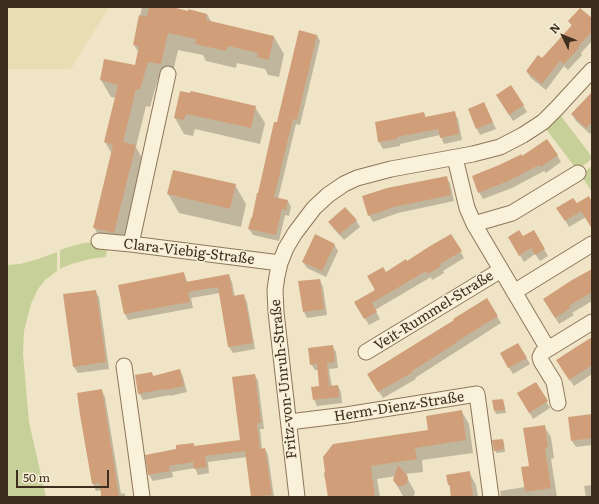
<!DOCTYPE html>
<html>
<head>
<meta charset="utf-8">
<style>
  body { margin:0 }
  #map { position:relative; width:599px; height:504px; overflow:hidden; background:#f0e4c6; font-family:Literata,serif }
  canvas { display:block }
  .frame { position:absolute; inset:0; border:8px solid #3d2e1f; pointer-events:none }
  .north { position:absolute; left:543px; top:16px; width:40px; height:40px; -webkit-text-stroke:3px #f7eed6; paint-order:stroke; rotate:313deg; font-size:11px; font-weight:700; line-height:16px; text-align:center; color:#3d2e1f }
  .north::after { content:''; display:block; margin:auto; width:14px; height:18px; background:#3d2e1f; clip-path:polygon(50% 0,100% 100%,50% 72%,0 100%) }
  .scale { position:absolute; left:16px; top:470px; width:93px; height:18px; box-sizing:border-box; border:2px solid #3d2e1f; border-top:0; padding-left:5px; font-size:12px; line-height:14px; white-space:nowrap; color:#3d2e1f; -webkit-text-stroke:3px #f7eed6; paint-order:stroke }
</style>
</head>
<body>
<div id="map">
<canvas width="599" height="504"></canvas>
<div class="frame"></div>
<div class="north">N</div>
<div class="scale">50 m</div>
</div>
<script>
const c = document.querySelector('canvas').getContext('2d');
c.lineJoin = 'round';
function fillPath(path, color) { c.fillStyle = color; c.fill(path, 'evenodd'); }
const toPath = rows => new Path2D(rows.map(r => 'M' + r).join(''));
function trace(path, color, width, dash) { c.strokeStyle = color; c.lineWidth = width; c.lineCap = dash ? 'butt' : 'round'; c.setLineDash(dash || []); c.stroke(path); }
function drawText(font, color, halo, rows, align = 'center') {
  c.font = font + ' Literata,serif'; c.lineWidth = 3; c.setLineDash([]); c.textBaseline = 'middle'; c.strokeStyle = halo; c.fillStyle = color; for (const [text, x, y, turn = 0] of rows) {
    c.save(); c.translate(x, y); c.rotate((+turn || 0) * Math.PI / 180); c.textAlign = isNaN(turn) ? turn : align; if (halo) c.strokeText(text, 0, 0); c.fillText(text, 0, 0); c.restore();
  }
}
const farmland = toPath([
  [7,7,109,7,71,69,7,69]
]);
const green = toPath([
  [561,116,592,157,592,159,577,170,546,129],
  [592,166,592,192,581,175],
  [94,242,93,247,107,249,106,257,90,259,75,263,66,266,60,269,60,250,72,246,84,243],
  [57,252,57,271,45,280,38,289,31,304,24,331,23,354,29,422,46,497,7,497,7,265,20,264,38,259]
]);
const shadow = toPath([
  [142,7,171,7,189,12,207,14,212,23,274,37,284,54,279,77,268,75,265,69,237,63,236,68,206,61,203,55,178,50,171,81,158,79,150,107,146,106,136,147,145,164,124,250,104,245,94,227,112,154,105,142,116,98,111,97,101,80,136,67,139,53,134,45],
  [592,19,592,41,581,53,582,55,568,70,564,66,546,90,531,78,527,72,542,59,572,26,569,22],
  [317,35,320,41,300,125,296,124,278,199,288,201,291,207,289,216,285,215,279,241,253,235,249,229,278,124],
  [191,94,255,107,265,123,260,144,195,129,193,136,184,134,175,118],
  [592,101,592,132,590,134,576,121,572,114],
  [501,102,523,105,527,112,513,121],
  [469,109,487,110,496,129,480,135,477,129],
  [454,112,458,119,462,140,444,144,440,135,400,144,400,146,383,149,379,142,376,123,424,113,426,118],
  [557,155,561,162,546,173,544,171,512,188,483,199,479,192,522,157],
  [174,171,235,185,246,204,241,227,179,213,168,194],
  [446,177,450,183,454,201,398,213,373,222,369,215],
  [592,204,592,227,586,217,569,227,558,208,576,205],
  [356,220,360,227,344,240,333,228,330,222],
  [533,231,548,256,540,261,535,254,524,262,509,237,523,238],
  [451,235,464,258,443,271,444,273,432,280,431,277,375,310,380,319,369,325,355,302,376,290,385,273,407,262],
  [334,244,338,251,326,277,307,268,303,262],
  [592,270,592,301,572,313,574,315,559,324,548,306],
  [184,274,188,283,229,275,232,282,235,297,244,296,247,302,255,349,233,353,229,347,220,293,191,298,193,308,128,320,125,314,119,286],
  [320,280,323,287,327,315,307,318,304,312],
  [95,291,99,297,109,369,78,373,74,367],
  [487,299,501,323,415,378,416,379,383,398,372,381],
  [592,338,592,374,574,386,561,367],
  [518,344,530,364,513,374,501,354],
  [332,346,336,352,338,368,329,369,332,387,338,386,341,392,342,403,317,406,314,399,321,387,319,370,315,370,311,364],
  [180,370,183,377,187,392,170,396,170,395,143,400,139,393,152,374,154,377],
  [255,375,258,381,264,429,260,429,262,449,265,449,268,455,274,497,252,497,247,457,208,462,209,473,198,475,195,468,172,472,173,477,153,481,149,475,177,450,193,444,195,447,241,441],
  [535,383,550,408,533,419,518,393],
  [101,390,105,397,121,494,124,493,126,497,102,497,102,490,96,491,93,484,78,394],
  [503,400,504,403,506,413,496,414,495,411,493,401],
  [462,412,469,424,473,453,422,460,423,472,405,474,415,492,414,496,413,497,404,497,403,496,395,482,396,476,377,479,380,497,329,497,325,473,429,431],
  [592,415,592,445,576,447,572,441,570,418],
  [544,426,551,437,554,458,551,459,557,497,501,497,500,491,525,487,530,467],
  [503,440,504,443,505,452,496,453,495,450],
  [469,472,476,485,478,497,451,497,448,475],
  [592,485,592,497,586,497,584,486]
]);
const building = toPath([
  [149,7,172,7,188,11,188,9,207,14,206,20,274,36,269,60,257,57,258,53,228,46,226,51,217,49,195,44,196,39,168,33,161,64,148,62,140,90,136,89,123,142,136,145,114,233,93,228,113,145,104,142,118,85,100,80,104,59,135,65,139,46,133,45,139,15,147,17],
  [580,8,592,18,592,31,578,47,579,48,564,64,560,61,542,84,526,71,538,55,542,58,572,25,568,21],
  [299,30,317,35,297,120,293,119,274,197,288,200,286,210,282,209,276,235,248,229,251,218,252,218,257,193,258,193,274,122,277,122],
  [511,85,524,105,509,115,496,95],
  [180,91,190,93,191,91,256,106,251,128,186,114,184,120,174,118],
  [592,92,592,122,586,128,571,114],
  [484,102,493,122,476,129,468,109],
  [455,111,459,134,440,138,438,129,397,137,397,139,378,142,375,122,424,112,425,117],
  [547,139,558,155,541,167,539,165,508,181,478,193,472,176,499,165,522,154,522,156],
  [173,170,236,184,230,209,167,194],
  [447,176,451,195,394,207,368,216,362,196,387,188],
  [589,196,592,202,592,229,581,211,565,221,556,208,573,198,577,203],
  [345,207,357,220,340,234,328,222],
  [519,230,523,236,534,230,545,249,535,255,531,248,519,256,508,237],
  [315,234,335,244,322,271,302,262],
  [451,234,462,251,440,264,441,266,428,274,426,271,372,303,377,312,364,319,354,302,375,290,367,276,383,267,386,272,406,259,407,261,430,246],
  [592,269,592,292,569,306,571,308,555,318,543,299,572,280],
  [184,272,186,282,229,274,233,296,244,294,253,343,228,347,218,287,188,292,190,302,124,314,118,285],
  [320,279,324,309,303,312,298,281],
  [96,290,106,362,73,367,63,294],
  [487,298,498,316,456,342,456,343,412,371,413,372,378,392,367,374,454,320,453,319],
  [592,337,592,365,569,380,556,360],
  [518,343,527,358,508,368,500,353],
  [333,345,335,362,327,363,329,386,338,385,339,397,313,400,311,387,319,386,317,364,310,365,308,348],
  [180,369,184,386,166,390,165,389,138,394,135,375,152,372,153,376],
  [255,374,261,423,257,423,260,449,265,448,272,495,251,497,245,451,205,456,207,467,194,469,193,462,169,466,170,471,148,475,145,455,176,449,176,445,194,443,194,446,240,440,232,377],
  [536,382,548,401,529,413,517,393],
  [102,389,106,414,119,497,101,497,100,483,92,484,80,415,77,393],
  [503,399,505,410,494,411,492,400],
  [462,410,466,440,415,448,417,459,371,466,375,497,328,497,324,473,325,472,323,457,333,444,428,430,426,416],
  [592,414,592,438,571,441,568,417],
  [545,425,548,447,545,448,551,488,525,492,521,467,529,466,523,428],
  [503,439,504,449,494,451,492,440],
  [398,465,407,475,408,478,407,483,403,486,398,486,395,483,393,480],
  [470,471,473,497,451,497,450,485,448,485,446,475]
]);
const minor = toPath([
  [455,158,467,208,474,224,548,349],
  [474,224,512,213,578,173],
  [99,241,131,244,280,263],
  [131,244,168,74],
  [514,292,592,244],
  [366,352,501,270],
  [124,366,135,445,142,497],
  [558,403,554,382,541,361,540,357,542,353,548,349,592,322],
  [289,422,346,415,477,394,491,497],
  [297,497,276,312,275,290,277,276,280,263,286,248,295,233,314,208,328,195,344,184,357,178,391,169,473,154,500,147,523,135,543,122,557,108,592,70]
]);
const streetNames = [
  ["Clara-Viebig-Straße",189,252,7],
  ["Veit-Rummel-Straße",434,311,-32],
  ["Fritz-von-Unruh-Straße",284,379,-96],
  ["Herm-Dienz-Straße",399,407,-9]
];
fillPath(farmland, '#e7dfb3');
fillPath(green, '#c8d099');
fillPath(shadow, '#0003');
fillPath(building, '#d09f7a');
trace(minor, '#8d765b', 17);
trace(minor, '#faf1da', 15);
drawText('14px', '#3d2e1f', '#f7eed6', streetNames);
</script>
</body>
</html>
